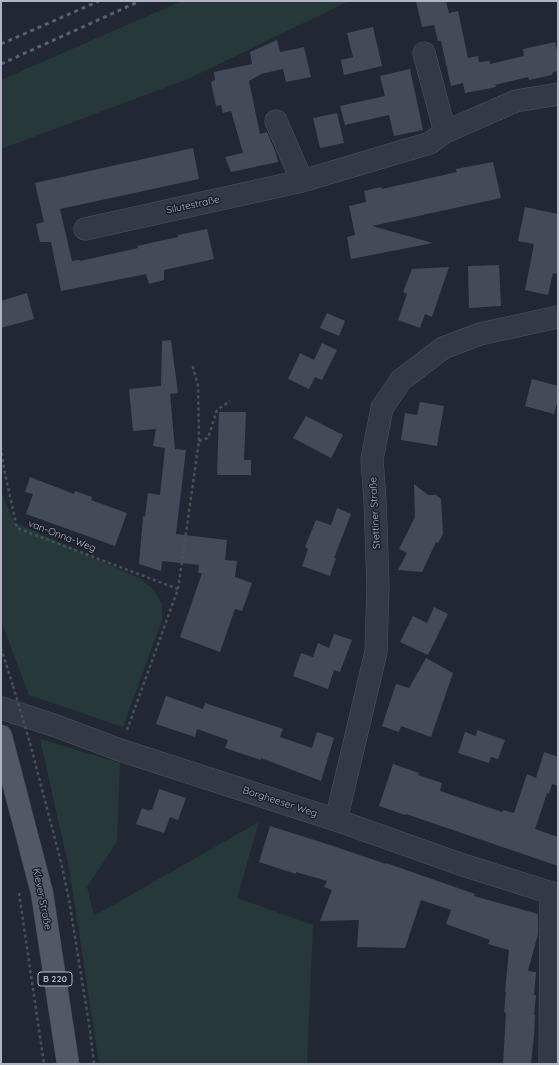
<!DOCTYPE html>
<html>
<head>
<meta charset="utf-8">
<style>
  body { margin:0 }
  #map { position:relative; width:559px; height:1065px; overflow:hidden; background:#212834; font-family:Quicksand,sans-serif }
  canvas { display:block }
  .frame { position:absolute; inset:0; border:2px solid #afb5c2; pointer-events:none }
</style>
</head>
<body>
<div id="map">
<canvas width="559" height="1065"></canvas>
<div class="frame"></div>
</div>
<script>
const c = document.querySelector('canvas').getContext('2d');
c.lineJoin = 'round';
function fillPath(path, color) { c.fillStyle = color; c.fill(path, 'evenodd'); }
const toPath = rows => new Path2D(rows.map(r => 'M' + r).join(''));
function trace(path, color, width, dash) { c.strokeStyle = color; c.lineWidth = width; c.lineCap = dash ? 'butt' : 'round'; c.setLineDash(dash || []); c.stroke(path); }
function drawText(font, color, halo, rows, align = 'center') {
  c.font = font + ' Quicksand,sans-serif'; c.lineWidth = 3; c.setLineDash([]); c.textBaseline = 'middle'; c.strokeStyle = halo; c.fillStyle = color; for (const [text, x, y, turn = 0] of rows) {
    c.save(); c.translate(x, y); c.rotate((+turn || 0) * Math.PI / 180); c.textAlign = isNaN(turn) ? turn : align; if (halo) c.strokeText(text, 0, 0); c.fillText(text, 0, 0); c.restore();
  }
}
const green = toPath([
  [182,1,349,1,188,79,1,149,1,80],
  [1,492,14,522,141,579,154,590,162,604,162,620,123,727,29,695,1,621],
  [40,739,120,763,117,842,87,887,94,916,259,822,237,898,313,925,307,1064,99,1064,70,873]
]);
const building = toPath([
  [416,1,446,1,449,13,458,11,468,58,478,56,479,62,490,61,490,64,524,56,523,49,555,42,557,50,558,50,558,71,553,72,552,75,529,80,528,77,495,85,496,87,465,93,463,83,451,86,441,41,438,41,434,25,422,27],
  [373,27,382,66,344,75,341,60,353,57,347,33],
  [277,40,280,52,304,47,311,77,286,82,283,69,261,74,249,81,260,134,267,132,275,151,278,162,231,172,225,157,243,153,231,111,223,113,221,105,216,106,211,82,215,80,214,72,252,64,250,52],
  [410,69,423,130,394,136,389,115,345,125,340,106,385,96,380,76],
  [337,113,344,143,320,148,313,118],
  [193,148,199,179,60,209,72,261,79,260,80,261,138,248,137,246,178,237,178,235,207,229,214,259,164,270,164,280,149,284,146,274,61,291,51,242,40,242,36,224,44,222,35,183],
  [493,162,501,198,372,226,433,243,351,259,347,237,355,235,349,206,366,202,364,191,381,187,382,189,457,172,456,169],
  [525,207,558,214,558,274,553,273,548,295,525,290,534,244,518,241],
  [499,265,501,306,469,308,468,266],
  [449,267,432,317,425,314,420,328,398,320,407,294,403,292,412,269],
  [27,293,34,319,1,328,1,301],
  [327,313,345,321,339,336,320,328],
  [171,340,178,393,170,394,175,449,186,450,176,534,227,540,225,560,237,561,235,577,252,583,242,611,235,609,220,652,180,637,202,573,198,573,199,565,162,561,161,571,139,564,143,516,145,517,148,493,160,495,165,448,153,446,156,429,133,431,129,389,161,386,162,341],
  [322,343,337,350,322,380,315,377,309,389,288,379,300,353,314,360],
  [532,379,558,386,558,399,554,414,525,406],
  [420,402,444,406,437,446,401,440,405,413,417,415],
  [219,412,246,412,244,460,251,460,251,475,217,475],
  [306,416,343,435,331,458,293,438],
  [30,477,74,494,75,491,84,494,92,497,91,500,127,513,115,546,26,514,33,494,25,492],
  [414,484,428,495,436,495,441,499,443,534,438,543,436,542,422,572,398,570,407,553,399,549,415,517],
  [337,508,351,514,334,558,336,558,330,576,302,566,308,549,305,547,316,520,331,525],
  [434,607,448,614,428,655,400,642,413,616,427,623],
  [334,634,352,640,340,672,334,670,328,689,293,676,301,653,313,657,318,643,329,648],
  [426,658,453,673,431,737,401,726,399,732,382,726,396,684,409,688],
  [166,696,203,709,205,703,283,729,280,737,312,748,317,732,334,738,321,781,261,758,261,760,225,748,228,740,197,729,195,737,156,724],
  [477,730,505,740,498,759,491,757,489,763,458,753,465,732,476,736],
  [544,752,558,757,558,786,552,784,549,794,547,793,535,829,558,837,558,866,406,814,405,815,379,806,393,764,419,773,418,775,442,783,440,791,502,812,503,810,514,813,527,774,536,778],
  [159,789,186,798,178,820,170,817,164,833,136,824,142,808,149,811,150,809,152,810],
  [270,826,330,845,386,864,386,863,475,894,474,896,538,914,538,934,528,971,536,972,534,995,536,995,534,1015,535,1015,534,1036,531,1064,503,1064,506,1013,504,1012,506,992,505,992,509,950,488,944,490,940,446,924,451,910,421,900,405,948,357,947,359,920,320,921,332,890,324,887,327,881,296,872,296,874,259,862]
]);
const path = toPath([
  [199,441,208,438,217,410,230,401],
  [1,447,4,469,17,528,178,589],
  [1,648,13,686],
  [127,730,178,589,199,441,198,385,192,364],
  [30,743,61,862,69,900,90,1030,94,1064],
  [19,893,44,1064]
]);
const minor = toPath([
  [424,53,445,132],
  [276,121,302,181],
  [85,229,302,181,430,143,445,132,516,101,558,94],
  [1,708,56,726,120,750,336,820,460,864,558,895],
  [336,820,376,652,378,585,375,500,372,459,382,408,401,380,443,348,480,334,558,317],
  [550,1064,551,893]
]);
const primary = toPath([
  [1,736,42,893,68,1064]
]);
const rail = toPath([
  [1,44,99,1],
  [1,64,140,1]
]);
const pathBridge = toPath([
  [13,686,30,743]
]);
const shields = [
  [55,979,34]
];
const shieldNames = [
  ["B 220",55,979]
];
const streetNames = [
  ["Silutestraße",193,205,-12],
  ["Stettiner Straße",375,513,-93],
  ["van-Onna-Weg",62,536,21],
  ["Borgheeser Weg",280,802,18],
  ["Klever Straße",42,899,79]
];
fillPath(green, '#27383a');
fillPath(building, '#434b59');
trace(minor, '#4f5560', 23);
trace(primary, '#3e434f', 23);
trace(path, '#455357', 2.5, [3, 3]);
trace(minor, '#343a45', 22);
trace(primary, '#525965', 22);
trace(rail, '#59606e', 3, [4, 4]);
trace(pathBridge, '#455357', 2.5, [3, 3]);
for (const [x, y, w] of shields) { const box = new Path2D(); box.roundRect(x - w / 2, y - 7, w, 14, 3); c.fillStyle = '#1a1f2a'; c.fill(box); trace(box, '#afb5c2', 1); }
drawText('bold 9px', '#afb5c2', null, shieldNames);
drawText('10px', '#afb5c2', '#1a1f2a', streetNames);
</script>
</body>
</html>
